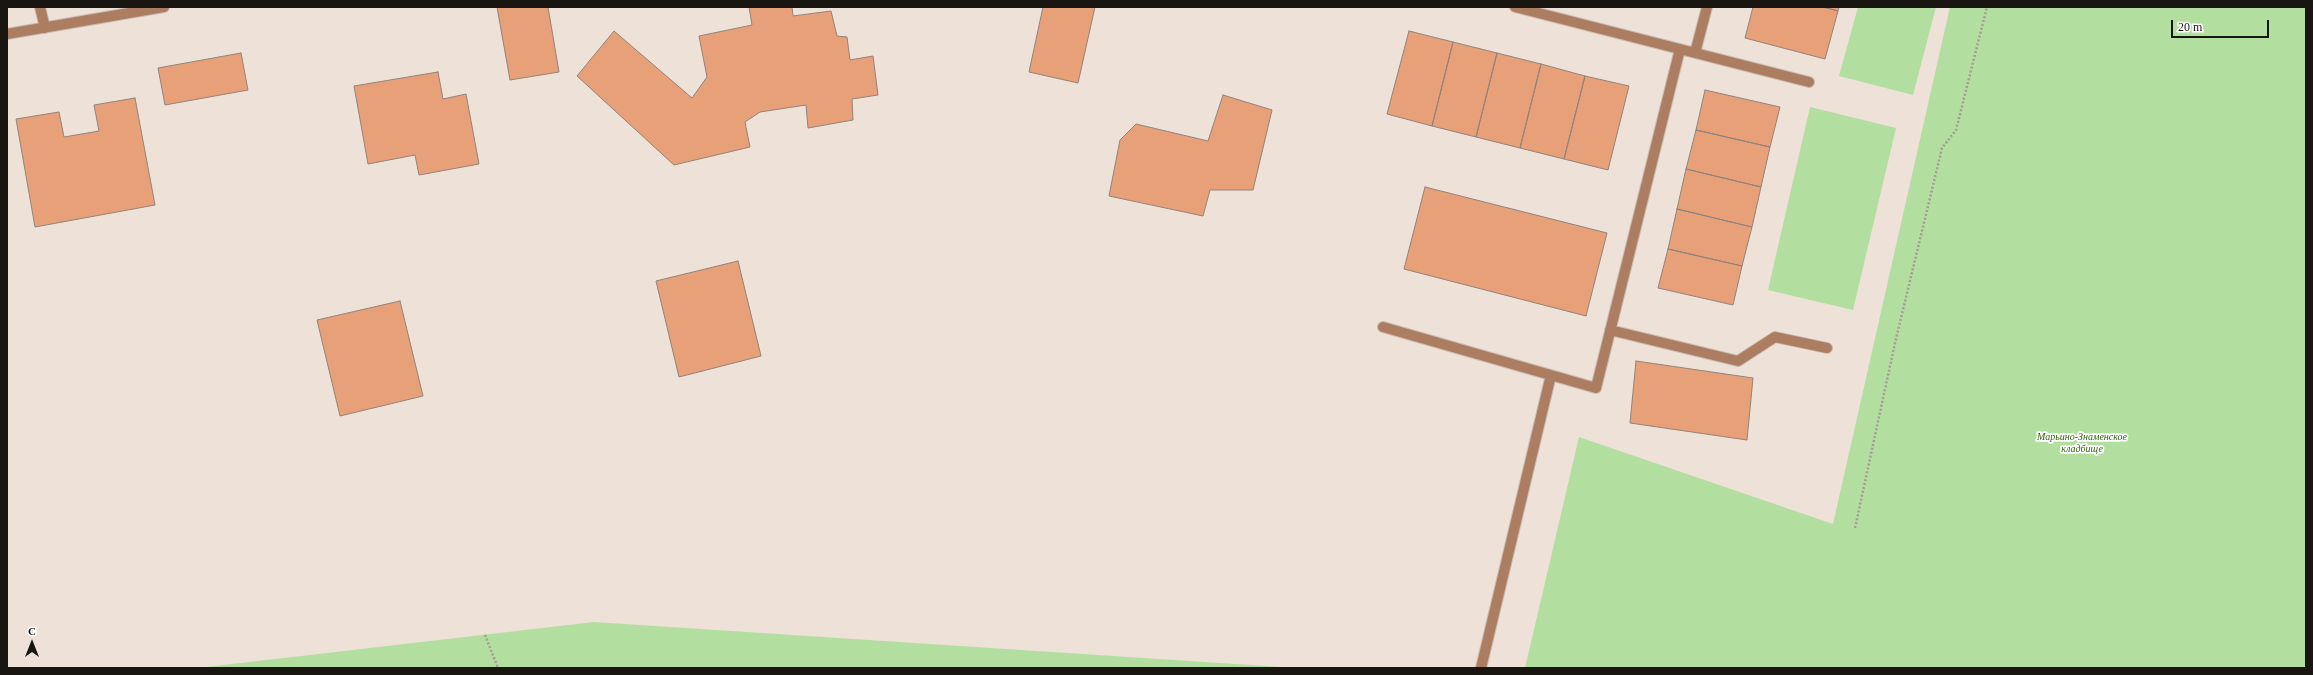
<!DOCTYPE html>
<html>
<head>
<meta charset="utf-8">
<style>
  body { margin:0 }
  #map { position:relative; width:2313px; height:675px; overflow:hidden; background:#eee1d7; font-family:"Times New Roman",serif }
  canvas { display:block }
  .frame { position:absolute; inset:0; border:8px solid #191511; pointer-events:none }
  .north { position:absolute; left:12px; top:623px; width:40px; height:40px; -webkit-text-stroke:3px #fff; paint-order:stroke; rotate:0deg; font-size:11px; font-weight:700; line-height:16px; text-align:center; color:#191511 }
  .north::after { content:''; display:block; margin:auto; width:14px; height:18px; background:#191511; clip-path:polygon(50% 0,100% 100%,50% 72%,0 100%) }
  .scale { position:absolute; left:2171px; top:20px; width:98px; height:18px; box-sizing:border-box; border:2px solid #191511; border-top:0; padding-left:5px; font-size:12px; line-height:14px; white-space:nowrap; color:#191511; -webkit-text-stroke:3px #fff; paint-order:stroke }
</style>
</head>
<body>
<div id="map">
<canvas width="2313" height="675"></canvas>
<div class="frame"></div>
<div class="north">С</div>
<div class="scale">20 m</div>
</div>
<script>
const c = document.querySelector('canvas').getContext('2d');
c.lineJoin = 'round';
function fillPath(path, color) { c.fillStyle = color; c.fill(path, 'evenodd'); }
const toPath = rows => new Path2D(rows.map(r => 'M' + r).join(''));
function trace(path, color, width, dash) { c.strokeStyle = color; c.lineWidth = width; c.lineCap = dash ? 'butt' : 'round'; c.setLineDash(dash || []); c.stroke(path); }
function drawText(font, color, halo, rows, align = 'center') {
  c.font = font + ' "Times New Roman",serif'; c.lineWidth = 3.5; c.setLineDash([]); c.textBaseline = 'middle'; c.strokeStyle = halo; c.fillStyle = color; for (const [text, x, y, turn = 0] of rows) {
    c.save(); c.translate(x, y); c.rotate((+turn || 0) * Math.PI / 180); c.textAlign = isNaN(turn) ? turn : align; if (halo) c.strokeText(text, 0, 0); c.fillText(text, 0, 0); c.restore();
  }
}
const green = toPath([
  [1858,7,1936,7,1913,95,1839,76],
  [1950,7,2306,7,2306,668,1525,668,1579,437,1833,524],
  [1810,107,1896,128,1853,310,1768,290],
  [594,622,1296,668,198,668]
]);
const building = toPath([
  [497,7,548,7,559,72,510,80,497,7],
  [749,7,792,7,793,16,831,11,837,36,847,37,850,60,873,56,878,95,852,99,853,120,808,128,806,105,760,112,745,122,750,147,674,165,577,76,614,31,692,98,707,77,699,36,752,25,749,7],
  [1043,7,1095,7,1078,83,1029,72,1043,7],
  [1753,7,1823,7,1838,11,1825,59,1745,38,1753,7],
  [1823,7,1839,7,1838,11,1823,7],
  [1409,31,1453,42,1432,126,1387,114,1409,31],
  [1453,42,1497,53,1476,137,1432,126,1453,42],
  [241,53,248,90,165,105,158,68,241,53],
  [1497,53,1541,64,1520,148,1476,137,1497,53],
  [1541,64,1585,76,1564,159,1520,148,1541,64],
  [438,72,443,99,466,94,479,164,419,175,415,155,368,164,354,86,438,72],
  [1585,76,1629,86,1608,170,1564,159,1585,76],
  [1705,90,1780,107,1770,147,1696,130,1705,90],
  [1223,95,1272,110,1253,190,1210,190,1203,216,1109,196,1120,140,1136,124,1208,141,1223,95],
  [135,98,155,205,35,227,16,119,59,112,64,137,99,131,94,105,135,98],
  [1696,130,1770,147,1761,187,1686,169,1696,130],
  [1686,169,1761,187,1752,227,1677,209,1686,169],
  [1425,187,1607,233,1586,316,1404,269,1425,187],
  [1677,209,1752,227,1742,266,1668,249,1677,209],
  [1668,249,1742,266,1733,305,1658,288,1668,249],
  [738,261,761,356,679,377,656,281,738,261],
  [400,301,423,396,340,416,317,320,400,301],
  [1636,361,1753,378,1747,440,1630,423,1636,361]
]);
const path = toPath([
  [1855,528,1895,343,1942,148,1956,130,1987,7],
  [485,635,498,668]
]);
const minor = toPath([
  [40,7,45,28],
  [1515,7,1809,82],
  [7,34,164,7],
  [1695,53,1707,7],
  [1383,327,1596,388,1680,49],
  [1610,330,1738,361,1775,337,1827,348],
  [1481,668,1551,375]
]);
const parkNames = [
  ["Марьино-Знаменское",2082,437],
  ["кладбище",2082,449]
];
fillPath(green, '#b2de9f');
fillPath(building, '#e7a078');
trace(building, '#91837c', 1);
trace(minor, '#c8bcb3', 12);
trace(path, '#a69c94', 2.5, [2, 2]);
trace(minor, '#ad7d61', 10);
drawText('italic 10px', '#2f6508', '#fff', parkNames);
</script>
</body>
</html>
